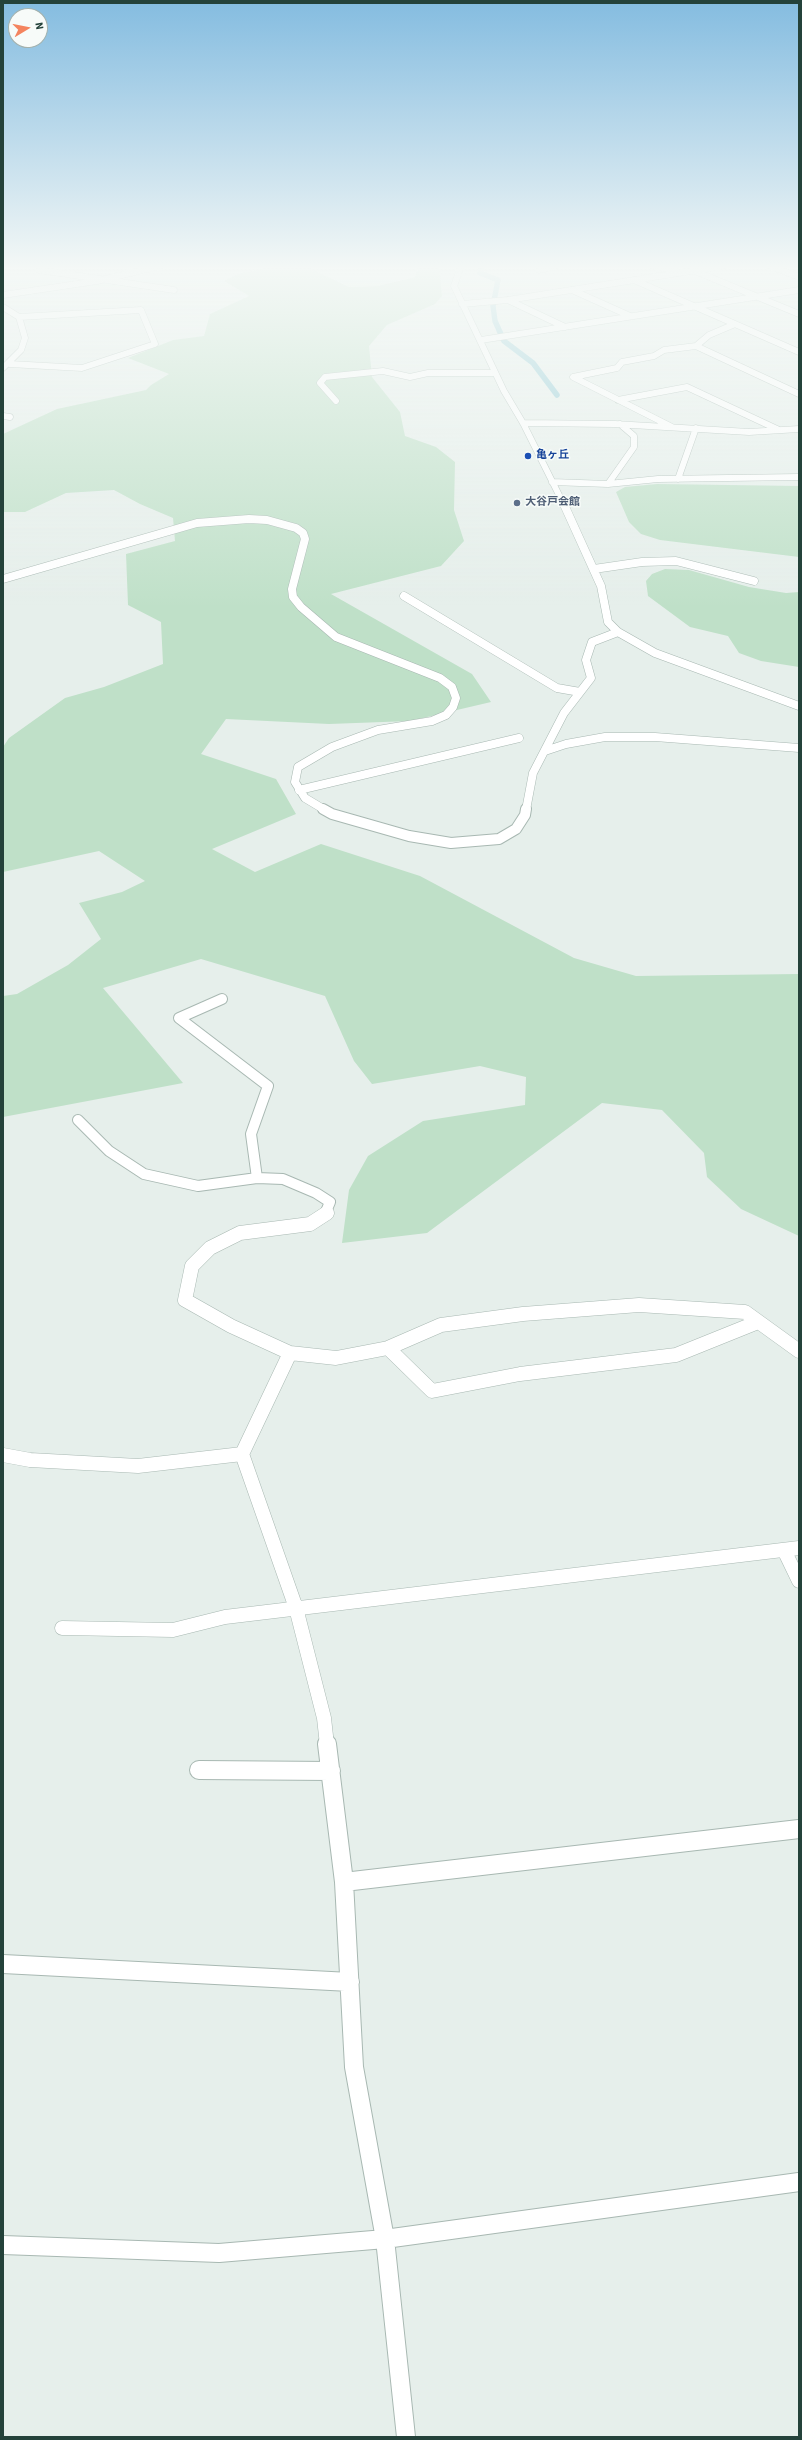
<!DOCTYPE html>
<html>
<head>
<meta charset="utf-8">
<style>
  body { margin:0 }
  #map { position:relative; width:802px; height:2440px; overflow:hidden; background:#e6efeb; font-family:"Source Sans 3",sans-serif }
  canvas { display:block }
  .frame { position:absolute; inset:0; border:4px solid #24423a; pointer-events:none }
  .north { position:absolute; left:8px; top:8px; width:40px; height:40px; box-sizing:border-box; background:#f7fbf9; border:1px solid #a3b1ad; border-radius:50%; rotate:80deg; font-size:11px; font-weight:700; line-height:16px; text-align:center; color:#24423a }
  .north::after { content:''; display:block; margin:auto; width:14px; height:18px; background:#f4845f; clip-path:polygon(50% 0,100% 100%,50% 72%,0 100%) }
</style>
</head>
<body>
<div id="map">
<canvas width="802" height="2440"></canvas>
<div class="frame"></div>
<div class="north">N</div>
</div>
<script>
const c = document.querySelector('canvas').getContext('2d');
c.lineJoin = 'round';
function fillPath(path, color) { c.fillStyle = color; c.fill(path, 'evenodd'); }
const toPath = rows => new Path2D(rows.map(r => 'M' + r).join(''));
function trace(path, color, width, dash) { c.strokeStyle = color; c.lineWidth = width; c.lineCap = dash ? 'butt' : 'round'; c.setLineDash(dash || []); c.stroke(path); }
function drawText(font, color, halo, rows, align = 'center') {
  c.font = font + ' "Source Sans 3","Noto Sans JP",sans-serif'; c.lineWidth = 3; c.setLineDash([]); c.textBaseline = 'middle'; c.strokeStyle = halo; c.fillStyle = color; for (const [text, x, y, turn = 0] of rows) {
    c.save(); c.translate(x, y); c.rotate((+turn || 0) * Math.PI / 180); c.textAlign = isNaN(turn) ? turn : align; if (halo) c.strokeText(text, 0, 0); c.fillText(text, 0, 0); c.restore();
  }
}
const green = toPath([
  [276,266,305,266,349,287,378,286,415,277,418,270,415,266,439,266,442,296,435,304,387,325,369,346,372,377,400,412,405,436,436,447,455,462,454,510,464,541,441,566,331,594,472,674,491,702,410,721,329,724,226,719,201,754,276,779,296,814,212,849,255,872,321,844,420,876,574,958,636,976,799,974,799,1236,741,1209,707,1177,704,1153,662,1110,602,1103,427,1233,342,1243,349,1190,368,1156,423,1121,525,1105,526,1077,480,1066,372,1084,354,1061,325,996,201,959,103,988,183,1083,3,1117,3,996,17,994,68,965,101,939,79,903,122,892,145,881,99,851,3,872,3,747,9,738,65,698,104,687,163,664,161,622,128,605,126,554,175,541,173,518,140,504,114,490,66,493,25,512,3,512,3,434,57,409,146,390,151,385,169,374,128,358,173,340,204,336,210,314,249,296,224,281,238,274],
  [657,484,799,486,799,557,660,540,641,534,629,522,616,492,625,487],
  [665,569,689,570,749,587,786,593,799,592,799,667,761,661,739,653,728,636,690,627,648,596,646,581,652,574]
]);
const stream = toPath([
  [482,266,480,273,498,280,493,306,495,321,504,341,533,363,557,395]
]);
const minorFar4 = toPath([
  [461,266,454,286,504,391,523,423,562,501],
  [653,266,675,270],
  [770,266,799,277],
  [39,270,174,290],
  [539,270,555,266],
  [695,271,799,314],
  [634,280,735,324,709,335,696,346],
  [572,290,630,316],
  [3,295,97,281,160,266],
  [508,300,565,327],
  [462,304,508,300,723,266],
  [3,307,19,317,25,338,21,350,3,368],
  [735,324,799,352],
  [481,340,799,290],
  [10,364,82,368,155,344,141,310,19,317],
  [618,400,687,387,779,430],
  [336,401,320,383,325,377,383,371,410,377,428,373,495,373],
  [3,416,10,417],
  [523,423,615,424,749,432,799,429],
  [672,427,573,377,617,368,622,362,654,356,664,350,696,346,799,394],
  [678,479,696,428],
  [552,482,608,484,658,479,799,477],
  [608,484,634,447,634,436,620,424]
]);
const minorFar3 = toPath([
  [562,500,601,586,608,622,618,632,655,653,799,706],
  [594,569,642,562,676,561,754,581],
  [3,579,197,523,249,519,267,520,296,528,303,533,305,539,292,589,293,597,301,607,336,637,440,678,452,687,456,698,453,707,446,715,432,721,378,730,332,747,298,767,295,782,305,798,325,810],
  [404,596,557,688,580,692],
  [545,751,566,744,605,737,655,737,799,748],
  [299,790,519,738],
  [526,810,533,773,564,713,591,678,586,660,592,642,618,632]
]);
const minorFar2 = toPath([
  [323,809,332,814,409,836,451,843,499,839,516,829,525,815,526,809],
  [222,999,179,1018,268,1086,251,1134,257,1178],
  [78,1120,109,1151,144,1174,198,1186,257,1178,283,1179,316,1193,330,1202,325,1214]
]);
const minorFar1 = toPath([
  [327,1213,310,1224,240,1233,210,1248,192,1266,185,1300,231,1326,290,1353,336,1358,388,1348,441,1325,523,1314,639,1305,745,1312,799,1351],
  [388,1348,432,1391,520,1374,676,1355,758,1322],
  [290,1353,242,1454,296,1608,324,1718,327,1745],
  [3,1455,30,1460,138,1466,242,1454],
  [784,1550,799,1581],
  [62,1628,173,1630,225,1617,799,1548]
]);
const minor = toPath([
  [327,1744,344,1882,354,2067,385,2239,406,2437],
  [199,1770,331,1771],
  [344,1882,799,1829],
  [3,1964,350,1982],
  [3,2245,219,2253,385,2239,799,2182]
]);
const markers = [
  [528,456,4,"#1a4fb4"],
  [517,503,4,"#5c6f8a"]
];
const farTransitnames = [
  ["亀ヶ丘",536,456]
];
const farServicenames = [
  ["大谷戸会館",525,503]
];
fillPath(green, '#bfe0c8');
trace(stream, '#8ec9d4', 5.5);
trace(minorFar4, '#a8b8b2', 7);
trace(minorFar3, '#a8b8b2', 9);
trace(minorFar2, '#a8b8b2', 12);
trace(minorFar1, '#a8b8b2', 15);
trace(minor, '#a8b8b2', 20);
trace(minorFar4, '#fff', 6);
trace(minorFar3, '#fff', 8);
trace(minorFar2, '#fff', 10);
trace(minorFar1, '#fff', 14);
trace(minor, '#fff', 18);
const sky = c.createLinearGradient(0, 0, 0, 608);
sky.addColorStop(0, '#84bce0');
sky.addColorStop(0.44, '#f4f8f6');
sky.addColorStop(1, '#f4f8f600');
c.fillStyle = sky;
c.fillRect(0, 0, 802, 608);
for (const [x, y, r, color] of markers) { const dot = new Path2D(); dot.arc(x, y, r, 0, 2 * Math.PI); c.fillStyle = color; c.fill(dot); trace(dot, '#f7fbf9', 1.5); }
drawText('bold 11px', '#164399', '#f7fbf9', farTransitnames, 'left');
drawText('bold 11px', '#4e5e75', '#f7fbf9', farServicenames, 'left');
</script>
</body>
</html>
